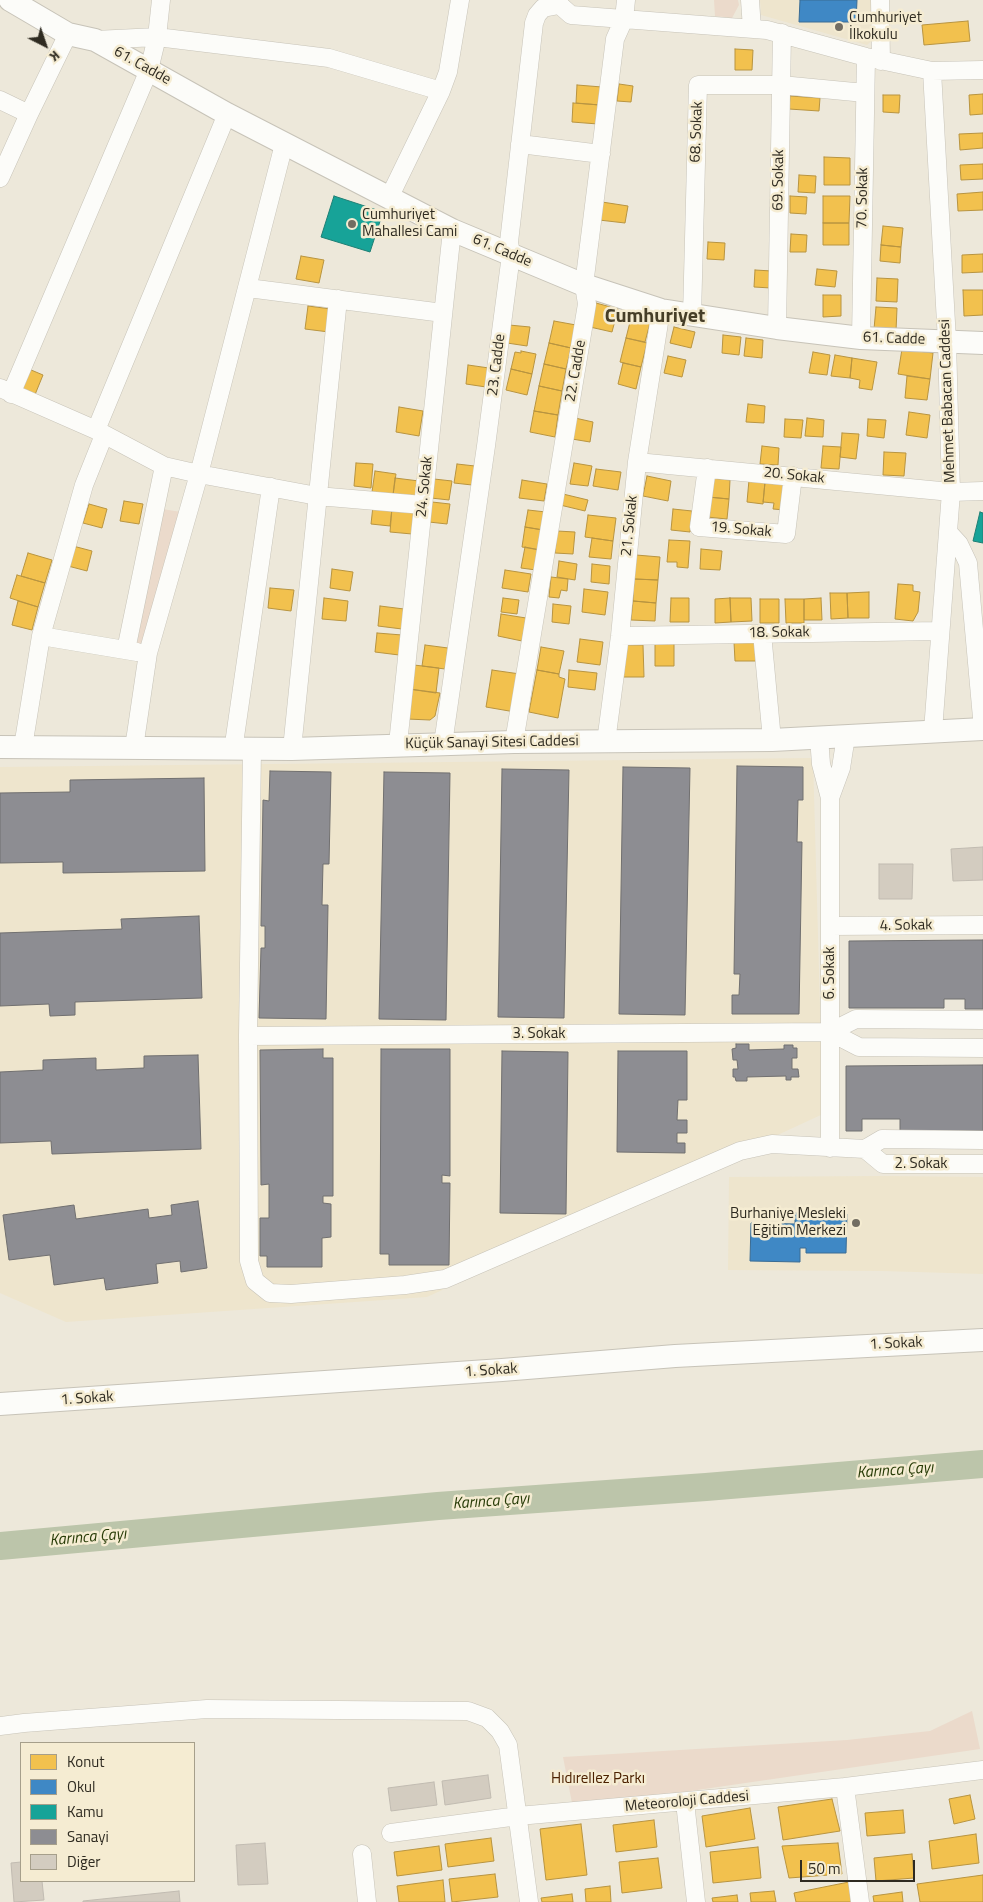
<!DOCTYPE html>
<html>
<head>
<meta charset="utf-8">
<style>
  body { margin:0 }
  #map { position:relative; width:983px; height:1902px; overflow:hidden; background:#ede8da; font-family:"Titillium Web",sans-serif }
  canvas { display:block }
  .legend { position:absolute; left:20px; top:1742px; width:175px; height:140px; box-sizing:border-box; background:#f5ecd2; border:1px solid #a69f8b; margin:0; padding:6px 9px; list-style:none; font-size:15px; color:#2f2b21 }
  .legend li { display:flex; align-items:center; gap:10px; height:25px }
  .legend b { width:25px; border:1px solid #a69f8b }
  .north { position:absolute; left:20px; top:20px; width:50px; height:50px; -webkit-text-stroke:4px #f5ecd2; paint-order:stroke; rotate:139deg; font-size:14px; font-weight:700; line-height:20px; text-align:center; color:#2f2b21 }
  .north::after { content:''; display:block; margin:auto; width:18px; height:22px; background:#2f2b21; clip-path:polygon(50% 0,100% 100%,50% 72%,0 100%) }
  .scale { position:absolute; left:800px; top:1860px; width:115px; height:22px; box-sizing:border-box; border:2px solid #2f2b21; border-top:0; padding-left:6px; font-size:15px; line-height:18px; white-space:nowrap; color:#2f2b21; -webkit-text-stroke:4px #f5ecd2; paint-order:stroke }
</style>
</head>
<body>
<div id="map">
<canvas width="983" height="1902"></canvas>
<ul class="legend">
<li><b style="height:14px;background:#f2c14e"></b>Konut</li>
<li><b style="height:14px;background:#3f88c5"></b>Okul</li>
<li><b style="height:14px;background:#17a398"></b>Kamu</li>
<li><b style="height:14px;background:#8d8d92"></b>Sanayi</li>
<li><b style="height:14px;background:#d3ccc0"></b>Diğer</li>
</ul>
<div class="north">K</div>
<div class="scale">50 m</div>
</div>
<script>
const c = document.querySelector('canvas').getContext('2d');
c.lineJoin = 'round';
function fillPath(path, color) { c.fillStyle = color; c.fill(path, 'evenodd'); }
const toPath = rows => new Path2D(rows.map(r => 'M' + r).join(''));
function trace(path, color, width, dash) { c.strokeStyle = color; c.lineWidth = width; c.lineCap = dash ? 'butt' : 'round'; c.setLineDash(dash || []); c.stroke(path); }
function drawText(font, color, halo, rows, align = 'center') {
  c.font = font + ' "Titillium Web",sans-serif'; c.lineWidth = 5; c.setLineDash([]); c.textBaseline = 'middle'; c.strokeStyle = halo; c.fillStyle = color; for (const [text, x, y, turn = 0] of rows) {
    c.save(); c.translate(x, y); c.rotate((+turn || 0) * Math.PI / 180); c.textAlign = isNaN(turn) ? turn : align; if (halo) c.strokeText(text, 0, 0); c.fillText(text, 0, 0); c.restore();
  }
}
const built = toPath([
  [760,0,873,0,874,39,867,45,761,15],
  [813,758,823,1114,427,1297,66,1322,0,1293,0,767],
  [879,1176,983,1177,983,1274,882,1271,728,1270,729,1177]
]);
const green = toPath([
  [714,0,738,0,739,5,732,18,715,16],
  [162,509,181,512,142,646,137,643],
  [972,1711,980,1749,573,1808,563,1757,847,1740,930,1731]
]);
const homes = toPath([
  [968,21,970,41,924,45,922,25,968,21],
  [735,49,753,50,752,70,735,70,735,49],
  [619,84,633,86,631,102,617,101,619,84],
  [577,85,602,87,600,105,576,103,577,85],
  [983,94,983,114,970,115,969,95,983,94],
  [883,95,900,95,899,113,883,112,883,95],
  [790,96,820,98,819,111,789,109,790,96],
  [573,103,600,105,598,124,572,122,573,103],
  [983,133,983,148,960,150,959,134,983,133],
  [824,157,850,158,850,185,824,185,824,157],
  [983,164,983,179,961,180,960,165,983,164],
  [799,175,816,176,815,193,798,192,799,175],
  [983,192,983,210,958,211,957,194,983,192],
  [790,196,807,197,806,214,790,213,790,196],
  [823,196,850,196,849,223,823,223,823,196],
  [602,202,628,206,625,223,599,220,602,202],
  [823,223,849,223,849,245,823,245,823,223],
  [883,226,903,228,901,247,881,245,883,226],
  [791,234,807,235,806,252,790,252,791,234],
  [708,242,725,243,724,260,707,259,708,242],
  [881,245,901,247,900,263,880,261,881,245],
  [983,254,983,272,962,273,962,255,983,254],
  [301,256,324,260,319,283,296,279,301,256],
  [817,269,837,271,835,287,815,285,817,269],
  [755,270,772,271,771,288,754,287,755,270],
  [877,278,898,279,897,302,876,301,877,278],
  [963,290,983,290,983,315,964,316,963,290],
  [823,295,841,295,841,316,823,317,823,295],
  [596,303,618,309,612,332,590,327,596,303],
  [308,306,331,309,329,332,305,329,308,306],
  [876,307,897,308,896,331,874,329,876,307],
  [632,314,651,319,645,342,626,338,632,314],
  [554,321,576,325,571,348,549,343,554,321],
  [509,325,530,327,527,346,507,343,509,325],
  [674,327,695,332,691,348,670,343,674,327],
  [723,335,741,337,739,355,722,353,723,335],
  [626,338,647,343,641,367,620,362,626,338],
  [746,338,763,340,762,358,744,356,746,338],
  [549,343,571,348,566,369,544,364,549,343],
  [902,349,933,353,930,379,898,374,902,349],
  [521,351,536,354,532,374,511,369,515,352,521,353,521,351],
  [813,352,830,355,827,375,809,373,813,352],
  [835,355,852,358,850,378,831,376,835,355],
  [668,356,686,360,682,377,664,373,668,356],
  [852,358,877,362,872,390,859,388,860,380,850,378,852,358],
  [623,363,641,367,636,389,618,384,623,363],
  [544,364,566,369,562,391,539,386,544,364],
  [468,365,489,368,486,387,466,384,468,365],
  [24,367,43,375,32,402,16,386,24,367],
  [511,369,532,374,527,395,506,390,511,369],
  [907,376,930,379,927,400,905,398,907,376],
  [539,386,562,391,558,415,534,411,539,386],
  [748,404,765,406,764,423,746,422,748,404],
  [399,407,423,411,419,436,396,432,399,407],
  [534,411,558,415,555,437,530,432,534,411],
  [909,412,930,415,927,438,906,435,909,412],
  [575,418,593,422,590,442,572,439,575,418],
  [807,418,824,420,823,437,805,436,807,418],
  [785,419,803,420,801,438,784,437,785,419],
  [868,419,886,420,884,438,867,436,868,419],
  [842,433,859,434,856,459,840,457,842,433],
  [762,446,779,448,778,465,760,464,762,446],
  [823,446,841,447,839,469,821,468,823,446],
  [884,452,906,453,904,476,883,475,884,452],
  [356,463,373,464,371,488,354,486,356,463],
  [574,463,592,466,588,486,570,484,574,463],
  [457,464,475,466,472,485,454,483,457,464],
  [596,469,621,472,618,490,593,486,596,469],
  [375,471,396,474,393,495,372,492,375,471],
  [647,476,671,481,668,501,643,496,647,476],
  [395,478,419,481,418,497,393,495,395,478],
  [710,478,730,480,729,499,708,497,710,478],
  [434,479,452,481,449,500,431,498,434,479],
  [522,480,547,484,544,501,519,498,522,480],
  [749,480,765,482,763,504,747,502,749,480],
  [765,482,787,484,785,510,773,509,774,503,763,502,765,482],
  [563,494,588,500,585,511,560,505,563,494],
  [708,497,729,499,727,519,707,517,708,497],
  [124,501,143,504,139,524,120,521,124,501],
  [432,502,450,504,447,524,429,522,432,502],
  [89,504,107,509,102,528,83,523,89,504],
  [373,506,392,508,390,526,371,524,373,506],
  [392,508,415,510,412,534,390,532,392,508],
  [673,509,692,511,690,532,671,530,673,509],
  [528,510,546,512,543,530,525,527,528,510],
  [588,515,616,518,613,541,585,537,588,515],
  [525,527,543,530,540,550,522,547,525,527],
  [557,531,575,532,573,554,555,553,557,531],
  [592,538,613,541,611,559,589,557,592,538],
  [669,540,690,541,688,568,677,567,677,562,667,562,669,540],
  [73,546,92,551,87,571,68,566,73,546],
  [525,547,540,550,536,570,521,568,525,547],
  [701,549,722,551,720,570,700,569,701,549],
  [28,553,52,560,45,583,21,576,28,553],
  [636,555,660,557,658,580,634,579,636,555],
  [559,561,577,564,575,580,557,577,559,561],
  [592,564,610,566,609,584,591,582,592,564],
  [332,569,353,572,350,591,330,588,332,569],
  [505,570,531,574,528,592,502,588,505,570],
  [17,575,45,583,38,607,10,598,17,575],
  [551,577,568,579,567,591,561,590,559,598,549,597,551,577],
  [634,579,658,580,656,603,633,601,634,579],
  [898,584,913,585,913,591,920,592,918,612,913,621,895,619,898,584],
  [270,588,294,590,291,611,268,608,270,588],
  [584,589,608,592,605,615,582,612,584,589],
  [869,592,869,618,848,618,847,593,869,592],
  [830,593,847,593,848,618,831,619,830,593],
  [324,598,348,601,346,621,322,619,324,598],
  [503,598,519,600,517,614,501,612,503,598],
  [671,598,689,598,689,622,670,622,671,598],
  [730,598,731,622,715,623,715,599,730,598],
  [730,598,751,598,752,621,731,622,730,598],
  [821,598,822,620,804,620,804,599,821,598],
  [760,599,779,599,779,623,760,623,760,599],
  [785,599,804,599,804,623,786,623,785,599],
  [18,601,38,607,32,630,12,625,18,601],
  [633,601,656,603,655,621,631,620,633,601],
  [553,604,571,606,569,624,552,622,553,604],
  [380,606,404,609,402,629,378,626,380,606],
  [501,614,526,618,522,641,498,636,501,614],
  [377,633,402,635,399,655,375,652,377,633],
  [580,639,603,642,600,665,577,662,580,639],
  [655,642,674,642,674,666,655,666,655,642],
  [734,642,755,642,756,661,735,661,734,642],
  [425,645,448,648,445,669,422,666,425,645],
  [623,645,643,645,644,677,623,677,623,645],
  [541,647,564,651,559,674,537,670,541,647],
  [414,665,439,668,436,693,409,689,414,665],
  [492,670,520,674,515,712,486,707,492,670],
  [537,670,559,674,559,677,565,679,558,718,529,712,537,670],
  [569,670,597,673,595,690,568,687,569,670],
  [409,689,440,693,435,716,430,720,407,719,409,689],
  [970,1795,975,1819,954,1824,949,1799,970,1795],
  [832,1799,840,1831,783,1840,778,1807,832,1799],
  [750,1808,755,1839,706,1847,702,1816,750,1808],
  [903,1810,905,1833,867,1836,865,1813,903,1810],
  [654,1820,657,1847,616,1852,613,1825,654,1820],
  [581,1824,587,1875,546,1880,540,1829,581,1824],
  [976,1834,979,1863,932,1869,929,1841,976,1834],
  [491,1838,494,1861,448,1867,445,1844,491,1838],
  [838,1843,842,1874,789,1878,782,1846,838,1843],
  [439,1846,442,1870,397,1876,394,1852,439,1846],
  [758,1847,761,1878,713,1883,710,1852,758,1847],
  [912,1854,914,1878,876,1881,874,1858,912,1854],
  [658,1858,662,1888,622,1893,619,1862,658,1858],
  [495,1874,498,1897,452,1902,449,1879,495,1874],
  [983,1875,983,1902,920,1902,917,1884,983,1875],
  [443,1880,445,1902,399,1902,397,1886,443,1880],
  [849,1882,853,1902,796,1902,794,1893,849,1882],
  [610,1886,611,1902,586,1902,585,1889,610,1886],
  [774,1891,776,1902,751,1902,750,1893,774,1891],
  [902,1892,903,1902,874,1902,873,1896,902,1892],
  [572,1894,573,1902,542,1902,541,1898,572,1894],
  [737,1895,738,1902,713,1902,712,1898,737,1895]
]);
const schools = toPath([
  [800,0,857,0,856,22,799,22,800,0],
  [795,1213,847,1214,846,1253,806,1253,806,1248,800,1248,800,1262,750,1261,751,1223,795,1224,795,1213]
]);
const public = toPath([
  [334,196,383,212,370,252,321,237,334,196],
  [980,512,983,513,983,543,973,541,980,512]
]);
const industry = toPath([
  [737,766,803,767,803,800,798,800,797,842,802,842,799,1014,732,1014,732,995,739,995,740,974,734,974,737,766],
  [623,767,690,768,685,1015,619,1014,623,767],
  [502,769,569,770,564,1018,498,1017,502,769],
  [270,771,331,772,329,864,323,864,322,905,328,905,326,1019,259,1018,261,948,265,948,265,926,261,926,263,800,269,801,270,771],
  [384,772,450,773,446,1020,379,1019,384,772],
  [204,778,205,871,63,873,63,862,0,863,0,793,70,792,70,780,204,778],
  [199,916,202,998,75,1002,75,1015,50,1016,49,1004,0,1006,0,933,122,929,121,919,199,916],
  [983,940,983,1009,965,1009,965,999,944,999,944,1008,849,1008,849,941,983,940],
  [736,1044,749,1044,749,1050,784,1049,784,1045,793,1045,793,1048,797,1048,797,1058,792,1058,792,1069,798,1069,799,1077,791,1077,791,1080,786,1080,786,1076,747,1077,747,1081,736,1081,735,1077,733,1077,733,1069,738,1069,737,1060,733,1060,732,1049,736,1048,736,1044],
  [323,1049,323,1058,333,1058,333,1196,323,1196,323,1203,331,1204,331,1237,322,1238,322,1267,267,1267,267,1256,260,1256,260,1218,269,1218,269,1184,261,1185,260,1050,323,1049],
  [381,1049,450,1049,450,1176,442,1175,442,1183,450,1183,449,1265,389,1265,389,1254,380,1254,381,1049],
  [502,1051,568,1052,566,1214,500,1213,502,1051],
  [618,1051,687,1051,687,1100,678,1100,677,1120,687,1120,687,1133,677,1133,677,1143,685,1143,685,1153,617,1152,618,1051],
  [198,1055,201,1149,52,1154,51,1141,0,1143,0,1072,43,1070,43,1060,96,1058,96,1070,144,1068,144,1056,198,1055],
  [983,1065,983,1131,900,1131,900,1119,862,1119,862,1131,846,1131,846,1066,983,1065],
  [198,1201,207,1268,181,1272,180,1261,156,1264,158,1283,106,1290,104,1278,54,1285,50,1255,9,1260,3,1215,74,1205,76,1219,148,1209,149,1218,172,1215,171,1205,198,1201]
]);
const river = toPath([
  [0,1546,438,1506,706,1487,983,1464]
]);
const building = toPath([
  [983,847,983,880,953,881,951,849,983,847],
  [879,864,913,864,912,899,879,899,879,864],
  [488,1775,491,1798,445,1805,442,1781,488,1775],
  [434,1782,437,1805,391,1811,388,1788,434,1782],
  [265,1843,268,1884,238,1885,236,1845,265,1843],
  [21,1862,21,1881,42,1881,44,1900,14,1902,11,1863,21,1862],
  [179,1891,180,1902,83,1902,83,1901,179,1891]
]);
const minor = toPath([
  [554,0,571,15,767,30,866,57,932,71,983,70],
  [750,0,752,29],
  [880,0,881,61],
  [95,40,157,37,329,58,441,91,448,72,460,0],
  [932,71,947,341,951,492,933,731],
  [0,100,29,114],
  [520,144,601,154],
  [0,178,29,114,68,34],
  [389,198,441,91],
  [248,288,443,313],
  [692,316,698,85,781,85,865,93],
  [777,328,782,33],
  [861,338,866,57],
  [0,388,96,430,164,466],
  [11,394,149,70,157,37,161,0],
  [96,430,227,114],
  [637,462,951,492,983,491],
  [707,468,699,527,786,534,793,476],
  [948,532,959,544,968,563,983,729],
  [762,633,772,740],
  [41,636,137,652],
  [620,636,939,631],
  [126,650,164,466,199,474,317,496,423,505],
  [819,737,821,764,830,798,841,768,846,736],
  [514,742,587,304,584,285,615,39,624,19,626,0],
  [606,742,620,636,637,462,661,310],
  [398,744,452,230],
  [443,744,486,446,511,255,509,242,534,23,537,15,543,8,559,5,559,0],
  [23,747,41,636,84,485,104,435],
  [134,748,148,653,199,474,284,144],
  [235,748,235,737,271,487],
  [252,749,248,1036,249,1261,255,1281,270,1293,291,1294,405,1285,445,1279,740,1151,772,1144,865,1149],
  [292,749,338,299],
  [830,798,830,1148],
  [830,926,983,925],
  [830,1032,859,1047,983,1048],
  [248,1036,830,1032,856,1019,983,1020],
  [865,1149,883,1164,983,1164],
  [865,1149,882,1139,983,1140],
  [0,1726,24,1723,207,1709,468,1711,487,1718,500,1731,508,1745,529,1902],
  [845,1787,860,1902],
  [685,1802,696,1902],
  [391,1833,518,1816,845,1787,983,1770],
  [362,1854,367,1902]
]);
const tertiary = toPath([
  [10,0,68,34,95,40,227,114,452,230,584,285,661,310,777,328,861,338,983,343],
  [0,747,292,749,514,742,772,740,983,729],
  [0,1404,502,1370,675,1356,983,1340]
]);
const markers = [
  [839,27,5,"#726d62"],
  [352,224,5,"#726d62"],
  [856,1223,5,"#726d62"]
];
const poiNames = [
  ["Cumhuriyet",849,18],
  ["İlkokulu",849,35],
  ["Cumhuriyet",362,215],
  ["Mahallesi Cami",362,232],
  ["Burhaniye Mesleki",846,1214,"right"],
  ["Eğitim Merkezi",846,1231,"right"]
];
const streetNames = [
  ["61. Cadde",142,66,29],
  ["68. Sokak",697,132,-88],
  ["69. Sokak",779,180,-89],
  ["70. Sokak",863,198,-89],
  ["61. Cadde",502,251,23],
  ["61. Cadde",894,339,2],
  ["23. Cadde",497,365,-83],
  ["22. Cadde",576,371,-80],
  ["Mehmet Babacan Caddesi",948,401,-92],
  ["20. Sokak",794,476,6],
  ["24. Sokak",425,487,-84],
  ["21. Sokak",630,526,-84],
  ["19. Sokak",741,530,5],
  ["18. Sokak",779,633,-1],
  ["Küçük Sanayi Sitesi Caddesi",492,743,-1],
  ["4. Sokak",906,926,-1],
  ["6. Sokak",830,973,-90],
  ["3. Sokak",539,1034],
  ["2. Sokak",921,1164],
  ["1. Sokak",896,1344,-3],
  ["1. Sokak",491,1371,-4],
  ["1. Sokak",87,1399,-4],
  ["Meteoroloji Caddesi",687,1802,-5]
];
const parkNames = [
  ["Hıdırellez Parkı",598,1779]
];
const waterNames = [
  ["Karınca Çayı",895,1471,-4],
  ["Karınca Çayı",491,1502,-4],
  ["Karınca Çayı",88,1538,-5]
];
const districtNames = [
  ["Cumhuriyet",655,317]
];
fillPath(built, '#eee5cd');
fillPath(green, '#ebdacb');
fillPath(homes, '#f2c14e');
trace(homes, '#b89440', 1);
fillPath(schools, '#3f88c5');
trace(schools, '#3a6c94', 1);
fillPath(public, '#17a398');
trace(public, '#1e7f74', 1);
fillPath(industry, '#8d8d92');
trace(industry, '#717070', 1);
trace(river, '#bcc5aa', 28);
fillPath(building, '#d3ccc0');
trace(building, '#c1bbb1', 1);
trace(minor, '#c7c3b8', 19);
trace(tertiary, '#c7c3b8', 24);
trace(minor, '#fcfcf9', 18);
trace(tertiary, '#fcfcf9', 22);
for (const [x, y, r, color] of markers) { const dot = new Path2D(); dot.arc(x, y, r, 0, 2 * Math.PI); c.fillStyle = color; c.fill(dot); trace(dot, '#f5ecd2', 2); }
drawText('15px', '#2f2b21', '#f5ecd2', poiNames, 'left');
drawText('15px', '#2f2b21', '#f5ecd2', streetNames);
drawText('15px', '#4c2100', '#f5ecd2', parkNames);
drawText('italic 16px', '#283c07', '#f5ecd2', waterNames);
drawText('bold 20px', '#463e28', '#f5ecd2', districtNames);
</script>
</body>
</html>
